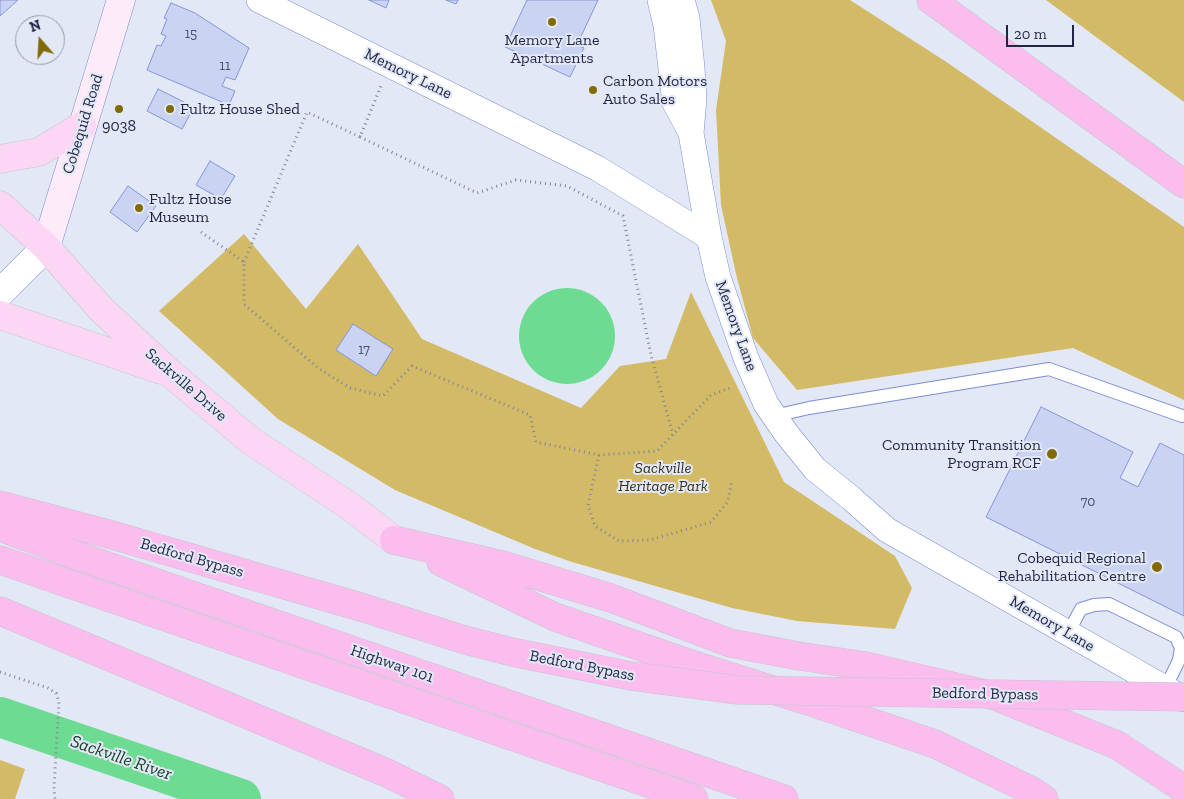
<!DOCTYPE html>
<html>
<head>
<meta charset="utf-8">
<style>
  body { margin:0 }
  #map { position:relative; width:1184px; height:799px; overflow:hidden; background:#e3e8f7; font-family:"Zilla Slab",serif }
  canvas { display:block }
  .north { position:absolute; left:15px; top:15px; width:50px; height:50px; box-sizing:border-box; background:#e3e8f7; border:1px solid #959aaf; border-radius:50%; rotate:341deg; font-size:14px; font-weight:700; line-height:20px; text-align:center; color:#1f2542 }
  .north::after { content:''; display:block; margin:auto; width:18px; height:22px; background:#826a03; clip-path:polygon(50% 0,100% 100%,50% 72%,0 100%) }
  .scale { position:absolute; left:1006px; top:25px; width:68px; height:22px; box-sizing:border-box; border:2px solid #1f2542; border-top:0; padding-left:6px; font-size:15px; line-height:18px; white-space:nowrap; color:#1f2542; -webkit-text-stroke:4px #e3e8f7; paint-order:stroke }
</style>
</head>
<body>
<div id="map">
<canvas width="1184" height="799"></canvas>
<div class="north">N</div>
<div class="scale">20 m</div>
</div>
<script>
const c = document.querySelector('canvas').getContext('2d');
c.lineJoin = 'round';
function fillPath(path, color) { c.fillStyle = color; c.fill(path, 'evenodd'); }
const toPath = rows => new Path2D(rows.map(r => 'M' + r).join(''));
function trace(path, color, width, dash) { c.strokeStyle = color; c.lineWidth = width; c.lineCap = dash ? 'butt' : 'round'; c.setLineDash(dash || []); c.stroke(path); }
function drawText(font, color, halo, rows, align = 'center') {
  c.font = font + ' "Zilla Slab",serif'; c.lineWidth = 4; c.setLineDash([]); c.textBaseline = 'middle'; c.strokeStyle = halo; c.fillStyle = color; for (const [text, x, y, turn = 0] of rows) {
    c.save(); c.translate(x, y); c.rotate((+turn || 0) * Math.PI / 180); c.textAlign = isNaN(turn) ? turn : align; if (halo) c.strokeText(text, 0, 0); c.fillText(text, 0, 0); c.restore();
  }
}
const green = toPath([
  [711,0,850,0,948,63,1184,227,1184,400,1073,348,797,390,753,338,736,274,721,205,716,110,726,41],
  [1046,0,1184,0,1184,102],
  [244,234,306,309,358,244,422,339,581,408,620,366,666,359,691,292,784,482,895,556,912,588,895,629,797,621,732,608,572,562,535,549,395,490,278,419,159,311],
  [0,760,25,769,15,799,0,799]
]);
const water = toPath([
  '519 336a48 48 0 1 1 96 0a48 48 0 1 1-96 0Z'
]);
const river = toPath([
  [0,717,241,799]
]);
const building = toPath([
  [0,0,18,0,0,16,0,0],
  [369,0,389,0,386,8,369,0],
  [446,0,458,0,456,4,446,0],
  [527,0,598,0,577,45,584,48,570,77,505,47,527,0],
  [171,3,195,13,249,48,235,80,226,77,222,86,235,91,229,105,147,70,157,45,161,46,166,36,161,34,167,19,164,18,171,3],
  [158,89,194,107,182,129,147,111,158,89],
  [210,161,235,176,221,199,196,185,210,161],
  [128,186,156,206,137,232,110,212,128,186],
  [353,324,393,349,376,376,336,350,353,324],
  [1041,407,1133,452,1120,478,1138,487,1160,443,1184,455,1184,616,986,517,1041,407]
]);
const path = toPath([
  [360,137,477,193,516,180,567,186,623,216,651,355,673,435],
  [201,232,244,262,244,304,318,368,350,388,383,396,412,366,530,415,536,442,599,455,657,451,711,395,733,387],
  [244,262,307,112,360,137,381,86],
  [599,455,588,505,595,526,619,541,650,540,711,522,727,503,732,481],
  [0,672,48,688,56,693,59,702,54,787,55,799]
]);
const service = toPath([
  [774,416,809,408,1049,369,1182,416],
  [1068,633,1081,609,1094,605,1109,604,1176,637,1181,648,1179,660,1165,689]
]);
const minor = toPath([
  [259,0,597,168,709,237],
  [660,0,666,25,675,103,691,133],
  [682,0,687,18,692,68,694,99,691,133,709,237,718,277,746,358,766,404,786,433,815,469,852,499,887,530,1184,699]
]);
const tertiary = toPath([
  [0,293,46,247]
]);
const secondary = toPath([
  [46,247,121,0]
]);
const primary = toPath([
  [0,159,39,152,82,126],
  [0,205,46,247,102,310,170,373,251,441,348,505,394,540],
  [0,315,161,370]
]);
const motorway = toPath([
  [931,0,1184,184],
  [0,505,112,535,364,608,465,640,512,652],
  [0,527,61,550,784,799],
  [394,540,502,565,611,598,730,643,799,656,866,666,995,696,1117,745,1184,789],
  [0,560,694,799],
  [441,562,555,617,685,662,814,703,935,744,1030,790,1044,799],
  [0,611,387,773,440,799]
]);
const motorwayBridge = toPath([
  [512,652,631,676,738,690,1184,697]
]);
const markers = [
  [552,22,5,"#826a03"],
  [593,90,5,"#826a03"],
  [119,109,5,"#826a03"],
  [170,109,5,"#826a03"],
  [139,208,5,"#826a03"],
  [1052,454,6,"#826a03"],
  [1157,567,6,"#826a03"]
];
const numberNames = [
  ["15",191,34],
  ["11",225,66],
  ["17",364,350],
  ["70",1088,502]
];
const poiNames = [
  ["Memory Lane",552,40,"center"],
  ["Apartments",552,58,"center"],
  ["Carbon Motors",603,81],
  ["Auto Sales",603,99],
  ["Fultz House Shed",180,109],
  ["9038",119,126,"center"],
  ["Fultz House",149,199],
  ["Museum",149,217],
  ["Community Transition",1041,445,"right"],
  ["Program RCF",1041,463,"right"],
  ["Cobequid Regional",1146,558,"right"],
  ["Rehabilitation Centre",1146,576,"right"]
];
const streetNames = [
  ["Memory Lane",408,74,26],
  ["Cobequid Road",83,124,-73],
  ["Memory Lane",736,326,70],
  ["Sackville Drive",186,385,41],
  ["Bedford Bypass",192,558,16],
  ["Memory Lane",1052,624,30],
  ["Highway 101",392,664,19],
  ["Bedford Bypass",582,666,11],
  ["Bedford Bypass",985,694,1]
];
const parkNames = [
  ["Sackville",663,468],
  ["Heritage Park",663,486]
];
const waterNames = [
  ["Sackville River",121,758,19]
];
fillPath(green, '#d3ba67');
fillPath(water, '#6edb93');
trace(river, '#6edb93', 40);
fillPath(building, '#cad3f2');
trace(building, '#8495dd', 1);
trace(service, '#7c8dd4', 14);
trace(minor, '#7c8dd4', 26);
trace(tertiary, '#7c8dd4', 29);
trace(secondary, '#7c8dd4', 29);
trace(primary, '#c5c6ce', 29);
trace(motorway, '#c5c6ce', 29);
trace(path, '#7f859b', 3, [1, 4]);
trace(service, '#fff', 12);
trace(minor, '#fff', 25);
trace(tertiary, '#fff', 28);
trace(secondary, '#feebfa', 28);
trace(primary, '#fcd7f5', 28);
trace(motorway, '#fabdee', 28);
trace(motorwayBridge, '#c5c6ce', 29, []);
trace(motorwayBridge, '#fabdee', 28);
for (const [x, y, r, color] of markers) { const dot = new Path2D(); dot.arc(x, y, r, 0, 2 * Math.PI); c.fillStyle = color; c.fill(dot); trace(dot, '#e3e8f7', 2); }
drawText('14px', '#4a506e', null, numberNames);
drawText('16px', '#1f2542', '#e3e8f7', poiNames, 'left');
drawText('16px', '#1f2542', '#e3e8f7', streetNames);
drawText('italic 16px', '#362f1b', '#e3e8f7', parkNames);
drawText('italic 18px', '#144125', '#e3e8f7', waterNames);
</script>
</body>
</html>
